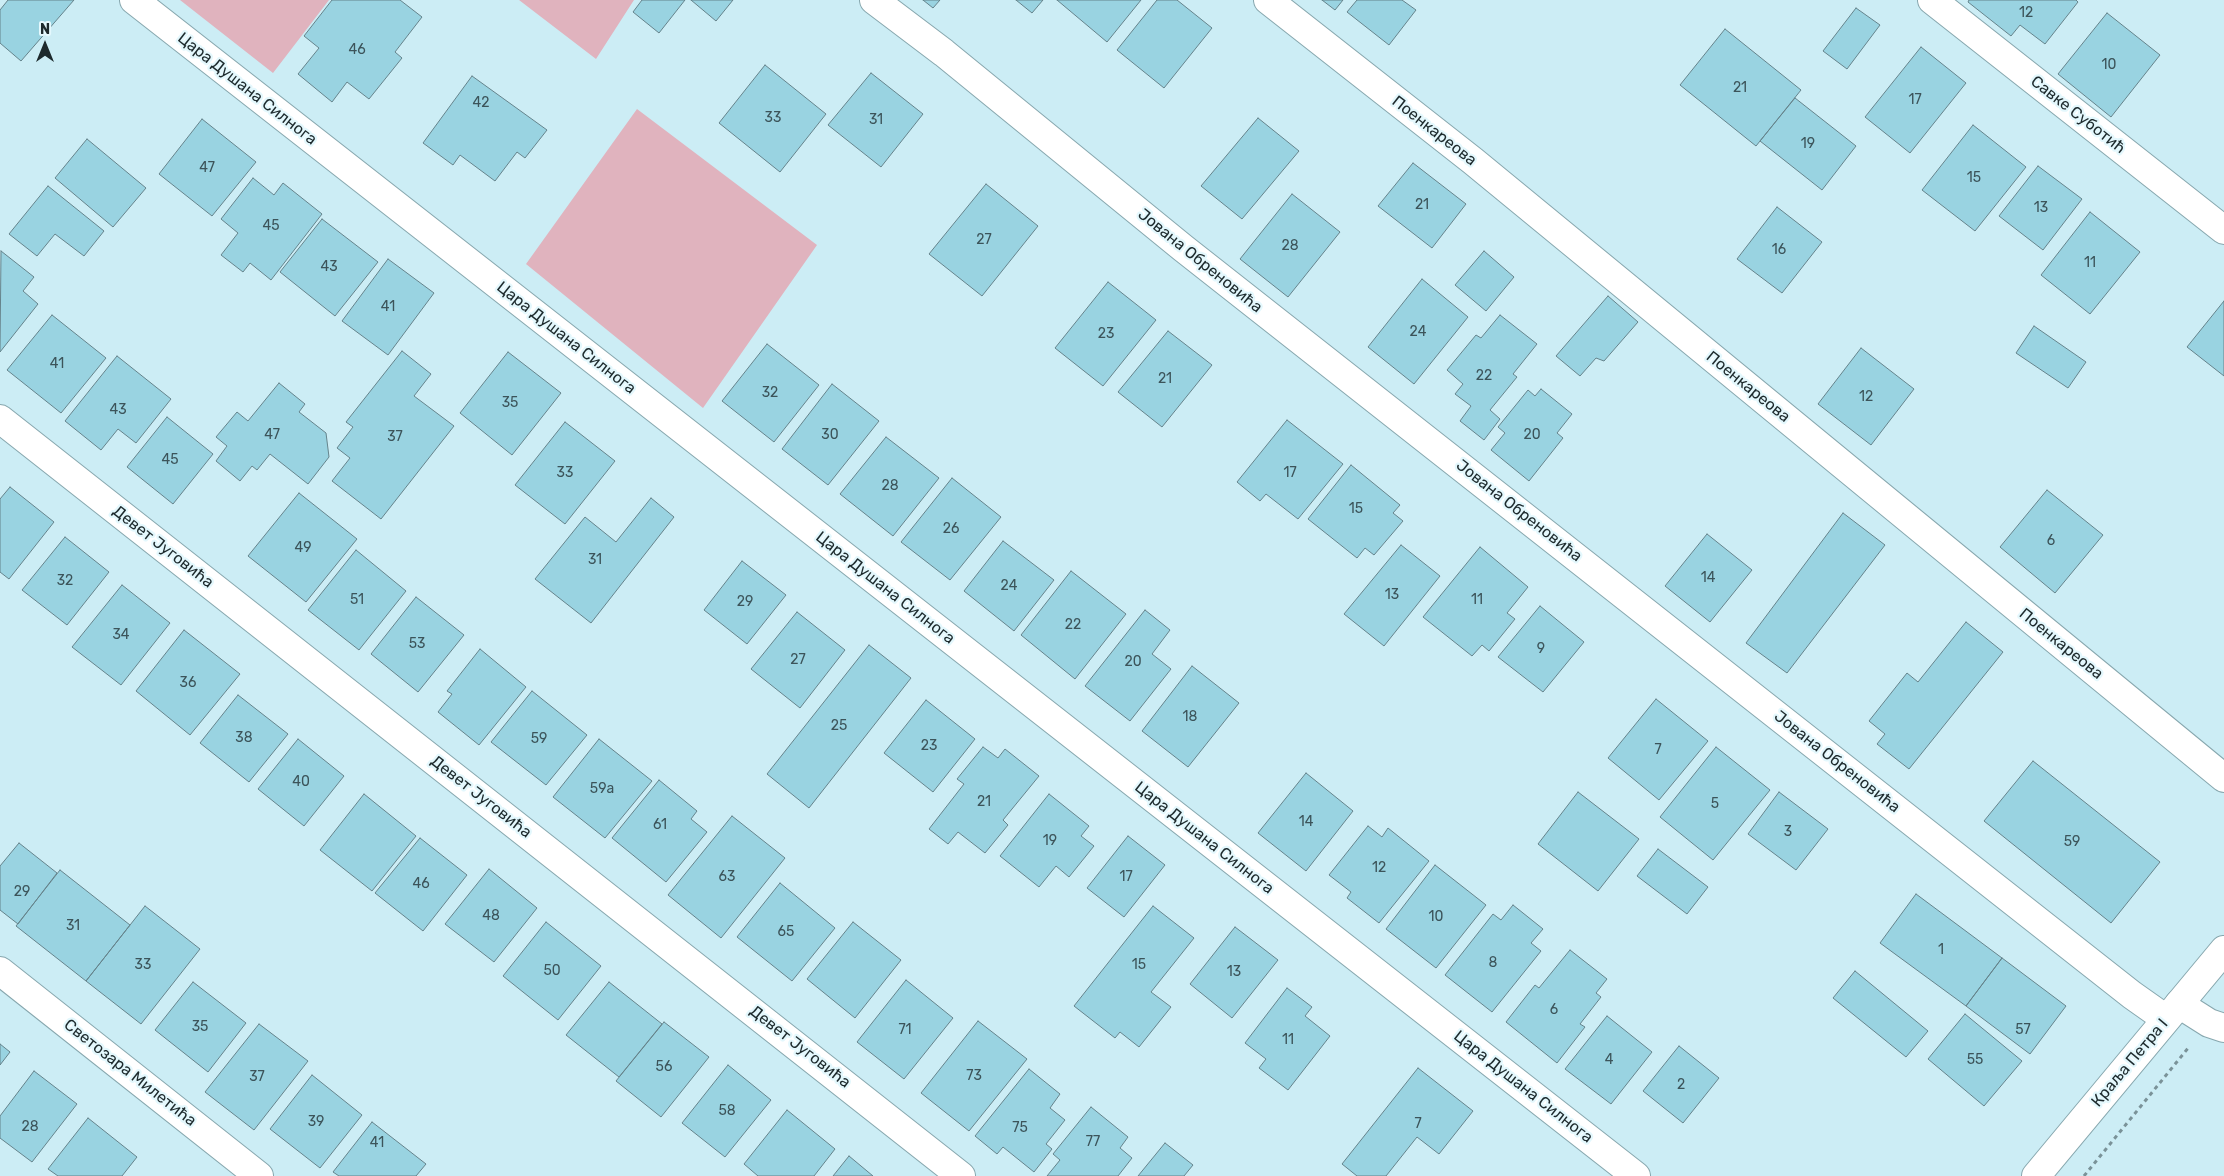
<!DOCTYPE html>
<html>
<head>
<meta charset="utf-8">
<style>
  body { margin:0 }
  #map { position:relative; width:2224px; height:1176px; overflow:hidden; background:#ccedf5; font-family:Rubik,sans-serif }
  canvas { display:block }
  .north { position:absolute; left:20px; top:20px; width:50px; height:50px; -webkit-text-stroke:4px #e4f8fd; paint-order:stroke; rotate:0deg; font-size:14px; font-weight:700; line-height:20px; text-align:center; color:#1d2a2d }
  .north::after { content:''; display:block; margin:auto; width:18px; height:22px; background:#1d2a2d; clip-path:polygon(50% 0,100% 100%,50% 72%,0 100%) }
</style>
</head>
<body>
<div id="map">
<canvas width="2224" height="1176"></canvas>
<div class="north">N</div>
</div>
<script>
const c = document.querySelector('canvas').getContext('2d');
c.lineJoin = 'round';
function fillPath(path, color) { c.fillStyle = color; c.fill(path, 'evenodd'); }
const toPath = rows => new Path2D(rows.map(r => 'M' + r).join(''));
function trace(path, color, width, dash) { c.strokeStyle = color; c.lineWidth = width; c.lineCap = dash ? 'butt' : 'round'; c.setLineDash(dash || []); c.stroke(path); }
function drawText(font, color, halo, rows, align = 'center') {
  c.font = font + ' Rubik,sans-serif'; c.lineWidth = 4.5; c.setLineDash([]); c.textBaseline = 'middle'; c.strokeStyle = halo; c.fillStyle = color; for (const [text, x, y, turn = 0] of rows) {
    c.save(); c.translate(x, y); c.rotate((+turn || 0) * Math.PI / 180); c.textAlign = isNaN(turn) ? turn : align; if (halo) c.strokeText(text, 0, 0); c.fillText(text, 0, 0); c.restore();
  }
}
const green = toPath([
  [180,0,329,0,273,73],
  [519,0,634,0,596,59],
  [637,109,817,245,703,408,526,264]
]);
const building = toPath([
  [8,0,74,0,21,61,0,43,0,10,8,0],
  [332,0,400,0,422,17,395,52,402,58,369,99,347,82,332,102,298,74,319,48,304,36,332,0],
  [642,0,685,0,659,33,633,12,642,0],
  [691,0,733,0,716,21,691,0],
  [923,0,940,0,933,8,923,0],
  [1016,0,1043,0,1032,13,1016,0],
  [1057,0,1141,0,1107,42,1057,0],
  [1157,0,1177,0,1212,28,1164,88,1117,50,1157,0],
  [1322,0,1343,0,1335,10,1322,0],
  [1357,0,1402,0,1416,10,1389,45,1347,12,1357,0],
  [1969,0,2076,0,2078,2,2045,44,2020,25,2011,36,1968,2,1969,0],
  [1856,8,1880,25,1847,69,1823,51,1856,8],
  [2107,13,2160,55,2111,117,2058,74,2107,13],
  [1725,29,1801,90,1756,146,1680,85,1725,29],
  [1921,47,1966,83,1910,153,1865,117,1921,47],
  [765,65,826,114,780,172,719,123,765,65],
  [871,73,923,114,881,167,828,125,871,73],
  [472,76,547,130,525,158,517,152,495,181,460,155,453,165,423,143,472,76],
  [1795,98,1856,146,1822,190,1760,141,1795,98],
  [1258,118,1299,151,1242,219,1201,186,1258,118],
  [202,119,256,162,212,216,159,174,202,119],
  [1973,125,2026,167,1975,231,1922,190,1973,125],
  [87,139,146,188,113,227,55,178,87,139],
  [1413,163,1466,204,1432,248,1378,206,1413,163],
  [2038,166,2082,199,2043,250,1999,216,2038,166],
  [253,178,274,195,283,183,322,214,271,280,250,263,243,272,221,255,238,233,221,219,253,178],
  [986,184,1038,226,982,296,929,254,986,184],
  [48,186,104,231,84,256,55,234,37,256,9,234,48,186],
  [1292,194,1340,232,1288,297,1240,259,1292,194],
  [1777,207,1822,242,1782,293,1737,259,1777,207],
  [2090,212,2140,252,2090,314,2041,275,2090,212],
  [322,219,378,262,335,316,280,272,322,219],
  [1,251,34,277,23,291,38,304,0,352,1,251],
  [1484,251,1514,277,1486,311,1455,285,1484,251],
  [388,259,434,293,388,355,342,321,388,259],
  [1422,279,1468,317,1414,384,1368,347,1422,279],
  [1108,282,1156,320,1103,386,1055,348,1108,282],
  [1608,296,1638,322,1604,361,1596,358,1580,376,1556,356,1608,296],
  [2224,301,2224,376,2187,347,2224,301],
  [52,315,106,358,61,413,7,370,52,315],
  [1500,315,1537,344,1513,374,1517,377,1490,410,1500,419,1484,440,1460,421,1471,406,1455,394,1463,384,1447,370,1476,335,1481,338,1500,315],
  [2034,326,2086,362,2068,388,2016,353,2034,326],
  [1168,331,1212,365,1162,427,1118,392,1168,331],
  [767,344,819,385,774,442,722,401,767,344],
  [1861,348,1914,389,1871,445,1818,404,1861,348],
  [402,351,431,374,414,396,454,426,381,519,332,481,350,458,337,448,353,427,346,422,402,351],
  [508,352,561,393,512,455,460,413,508,352],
  [117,356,171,399,136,443,118,429,101,450,65,421,117,356],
  [279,383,305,404,299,412,326,433,329,457,308,484,270,454,257,470,252,466,240,481,216,461,227,446,216,437,237,412,248,421,279,383],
  [832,384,879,421,828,485,782,449,832,384],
  [1541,389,1572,414,1557,433,1563,438,1529,481,1491,450,1505,433,1498,427,1528,390,1535,396,1541,389],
  [167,417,213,454,173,504,127,467,167,417],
  [1287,420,1343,464,1298,519,1266,494,1260,501,1237,482,1287,420],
  [565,422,615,461,565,524,515,485,565,422],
  [886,437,939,478,893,536,840,494,886,437],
  [1351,465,1400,505,1393,513,1403,521,1374,555,1365,548,1357,558,1308,519,1351,465],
  [952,478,1001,517,950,580,901,542,952,478],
  [10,487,54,522,9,579,0,572,0,499,10,487],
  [2047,490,2103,535,2055,593,2000,547,2047,490],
  [299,493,357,539,306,602,248,556,299,493],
  [651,498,674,517,591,623,535,579,585,517,616,542,651,498],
  [1843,513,1885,545,1787,673,1746,643,1843,513],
  [1707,534,1752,570,1710,622,1665,586,1707,534],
  [65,537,109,572,67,625,22,590,65,537],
  [1003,541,1054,580,1014,631,964,591,1003,541],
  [1401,545,1440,576,1384,646,1344,614,1401,545],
  [1480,547,1528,587,1507,613,1515,619,1489,651,1482,645,1472,656,1423,617,1480,547],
  [356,550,406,591,359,650,308,610,356,550],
  [742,561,786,595,747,644,704,610,742,561],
  [1071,571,1126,614,1075,679,1021,635,1071,571],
  [122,585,170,623,121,685,72,647,122,585],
  [416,597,464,635,418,692,371,654,416,597],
  [1540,606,1584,642,1543,692,1498,657,1540,606],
  [1145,610,1170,630,1152,654,1171,669,1130,721,1085,686,1145,610],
  [797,612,845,650,800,708,751,669,797,612],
  [1966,622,2003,652,1909,769,1877,744,1885,734,1869,721,1907,673,1918,682,1966,622],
  [184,630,240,674,190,735,136,691,184,630],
  [869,645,911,678,809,808,767,774,869,645],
  [480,649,526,687,479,745,438,712,452,694,447,691,480,649],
  [1192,666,1239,703,1188,767,1142,731,1192,666],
  [532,691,587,735,546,785,491,742,532,691],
  [238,695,288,734,249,782,200,743,238,695],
  [1656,699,1708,741,1659,800,1608,758,1656,699],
  [926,700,975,739,933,792,884,753,926,700],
  [298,739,344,776,304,826,258,789,298,739],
  [599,739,652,781,605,838,553,797,599,739],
  [983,747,998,758,1005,749,1039,776,1003,820,1008,825,985,853,958,832,948,844,929,829,964,784,957,779,983,747],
  [1716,747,1770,790,1713,860,1660,817,1716,747],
  [2033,761,2160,862,2111,923,1984,821,2033,761],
  [1306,773,1353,811,1306,871,1258,833,1306,773],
  [659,780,697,811,691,819,707,832,666,882,612,838,659,780],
  [1578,792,1639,839,1598,891,1538,844,1578,792],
  [1779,792,1828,829,1796,870,1748,834,1779,792],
  [364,794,416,836,372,891,320,850,364,794],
  [1049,794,1089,826,1081,836,1094,846,1069,877,1056,866,1039,887,1000,856,1049,794],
  [732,816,785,858,721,938,668,895,732,816],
  [1368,826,1382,837,1388,828,1429,861,1379,923,1347,898,1351,892,1329,875,1368,826],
  [1128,836,1165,865,1124,917,1087,888,1128,836],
  [420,838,467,875,423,931,375,893,420,838],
  [19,843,57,873,18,924,0,910,0,866,19,843],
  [1658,849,1708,887,1687,914,1637,876,1658,849],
  [1435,865,1486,905,1436,968,1386,929,1435,865],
  [489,869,537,908,494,962,445,924,489,869],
  [60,870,130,925,86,981,16,926,60,870],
  [780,883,835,928,792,981,737,937,780,883],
  [1916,894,2002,958,1966,1006,1880,943,1916,894],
  [1513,905,1543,929,1531,943,1541,951,1492,1012,1445,975,1493,914,1501,920,1513,905],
  [145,906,200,949,141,1024,86,981,145,906],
  [1153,906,1194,938,1151,992,1171,1007,1139,1047,1120,1032,1115,1038,1074,1006,1153,906],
  [546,922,601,966,558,1020,503,976,546,922],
  [853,922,901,960,855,1018,807,979,853,922],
  [1235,927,1278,960,1232,1018,1190,984,1235,927],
  [1570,950,1607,979,1596,993,1601,997,1580,1024,1585,1027,1557,1063,1506,1022,1535,985,1539,988,1570,950],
  [2002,958,2066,1006,2030,1054,1966,1006,2002,958],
  [1855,971,1928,1031,1906,1057,1833,998,1855,971],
  [906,980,953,1018,904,1079,857,1042,906,980],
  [193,982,246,1023,208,1072,155,1030,193,982],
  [609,982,662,1024,619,1077,566,1035,609,982],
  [1287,988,1312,1007,1305,1016,1330,1036,1288,1090,1259,1068,1266,1059,1245,1043,1287,988],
  [1965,1014,2022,1061,1984,1106,1928,1059,1965,1014],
  [1607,1016,1652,1052,1611,1104,1565,1069,1607,1016],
  [978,1021,1027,1059,969,1131,921,1093,978,1021],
  [664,1022,709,1057,661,1117,616,1081,664,1022],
  [259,1024,308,1061,254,1130,205,1092,259,1024],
  [0,1044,10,1052,0,1065,0,1044],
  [1679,1046,1719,1078,1683,1123,1643,1091,1679,1046],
  [728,1065,771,1100,725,1157,682,1123,728,1065],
  [1418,1068,1473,1111,1439,1154,1417,1137,1386,1176,1357,1176,1342,1164,1418,1068],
  [1029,1069,1060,1094,1050,1108,1065,1120,1046,1144,1052,1149,1034,1172,1003,1147,997,1154,975,1136,1029,1069],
  [34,1071,77,1104,32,1162,0,1138,0,1116,34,1071],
  [312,1075,362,1115,320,1168,270,1129,312,1075],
  [1091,1107,1128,1137,1120,1148,1132,1158,1118,1176,1047,1176,1060,1160,1053,1154,1091,1107],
  [787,1110,835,1149,814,1176,758,1176,744,1164,787,1110],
  [88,1118,137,1157,122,1176,58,1176,48,1169,88,1118],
  [372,1122,426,1164,416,1176,339,1176,333,1172,372,1122],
  [1165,1143,1193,1165,1184,1176,1138,1176,1165,1143],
  [849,1156,873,1176,833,1176,849,1156]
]);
const path = toPath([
  [2084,1176,2189,1047]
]);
const minor = toPath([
  [134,0,1636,1176],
  [874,0,944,53,1183,248,2132,995,2166,1019],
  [1268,0,1473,161,2224,778],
  [1932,0,2224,230],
  [0,419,961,1176],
  [0,971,259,1176],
  [2179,1004,2209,1023,2224,1028]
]);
const tertiary = toPath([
  [2036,1176,2224,950]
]);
const numberNames = [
  ["12",2026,13],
  ["46",357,50],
  ["10",2109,65],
  ["21",1740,88],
  ["17",1915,100],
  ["42",481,103],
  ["33",773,118],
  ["31",876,120],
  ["19",1808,144],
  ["47",207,168],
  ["15",1974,178],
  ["21",1422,205],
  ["13",2041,208],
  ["45",271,226],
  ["27",984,240],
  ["28",1290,246],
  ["16",1779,250],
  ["11",2090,263],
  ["43",329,267],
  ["41",388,307],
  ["24",1418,332],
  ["23",1106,334],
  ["41",57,364],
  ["22",1484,376],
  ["21",1165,379],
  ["32",770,393],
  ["12",1866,397],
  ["35",510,403],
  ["43",118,410],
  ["47",272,435],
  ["30",830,435],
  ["20",1532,435],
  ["37",395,437],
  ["45",170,460],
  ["33",565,473],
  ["17",1290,473],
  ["28",890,486],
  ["15",1356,509],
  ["26",951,529],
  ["6",2051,541],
  ["49",303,548],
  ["31",595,560],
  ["14",1708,578],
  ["32",65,581],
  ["24",1009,586],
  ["13",1392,595],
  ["51",357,600],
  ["11",1477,600],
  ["29",745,602],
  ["22",1073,625],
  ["34",121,635],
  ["53",417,644],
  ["9",1541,649],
  ["27",798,660],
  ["20",1133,662],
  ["36",188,683],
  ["18",1190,717],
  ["25",839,726],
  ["38",244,738],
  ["59",539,739],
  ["23",929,746],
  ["7",1658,750],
  ["40",301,782],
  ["59a",602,789],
  ["21",984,802],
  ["5",1715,804],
  ["14",1306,822],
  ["61",660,825],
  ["3",1788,832],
  ["19",1050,841],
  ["59",2072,842],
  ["12",1379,868],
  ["63",727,877],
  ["17",1126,877],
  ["46",421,884],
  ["29",22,892],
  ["48",491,916],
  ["10",1436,917],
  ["31",73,926],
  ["65",786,932],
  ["1",1941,950],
  ["8",1493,963],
  ["33",143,965],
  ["15",1139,965],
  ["50",552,971],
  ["13",1234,972],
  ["6",1554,1010],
  ["35",200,1027],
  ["71",905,1030],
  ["57",2023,1030],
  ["11",1288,1040],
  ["4",1609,1060],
  ["55",1975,1060],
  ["56",664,1067],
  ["73",974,1076],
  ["37",257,1077],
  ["2",1681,1085],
  ["58",727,1111],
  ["39",316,1122],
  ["7",1418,1124],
  ["28",30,1127],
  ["75",1020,1128],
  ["77",1093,1142],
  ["41",377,1143]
];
const streetNames = [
  ["Цара Душана Силнога",247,89,38],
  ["Савке Суботић",2078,115,38],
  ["Поенкареова",1434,131,38],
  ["Јована Обреновића",1200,261,39],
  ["Цара Душана Силнога",566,338,38],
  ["Поенкареова",1748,387,39],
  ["Јована Обреновића",1519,511,38],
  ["Девет Југовића",163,547,38],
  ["Цара Душана Силнога",885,588,38],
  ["Поенкареова",2061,644,39],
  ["Јована Обреновића",1837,762,38],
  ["Девет Југовића",481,797,38],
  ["Цара Душана Силнога",1204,838,38],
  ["Девет Југовића",800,1047,38],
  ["Краља Петра I",2130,1063,-50],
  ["Светозара Милетића",130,1073,38],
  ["Цара Душана Силнога",1523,1087,38]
];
fillPath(green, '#e0b3be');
fillPath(building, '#99d3e1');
trace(building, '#65838b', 1);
trace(minor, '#87a7ae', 30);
trace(tertiary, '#87a7ae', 30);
trace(path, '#7a9298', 3, [4, 4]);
trace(minor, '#fff', 28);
trace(tertiary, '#fff', 28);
drawText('14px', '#3c545a', null, numberNames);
drawText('16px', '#1d2a2d', '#e4f8fd', streetNames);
</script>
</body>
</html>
